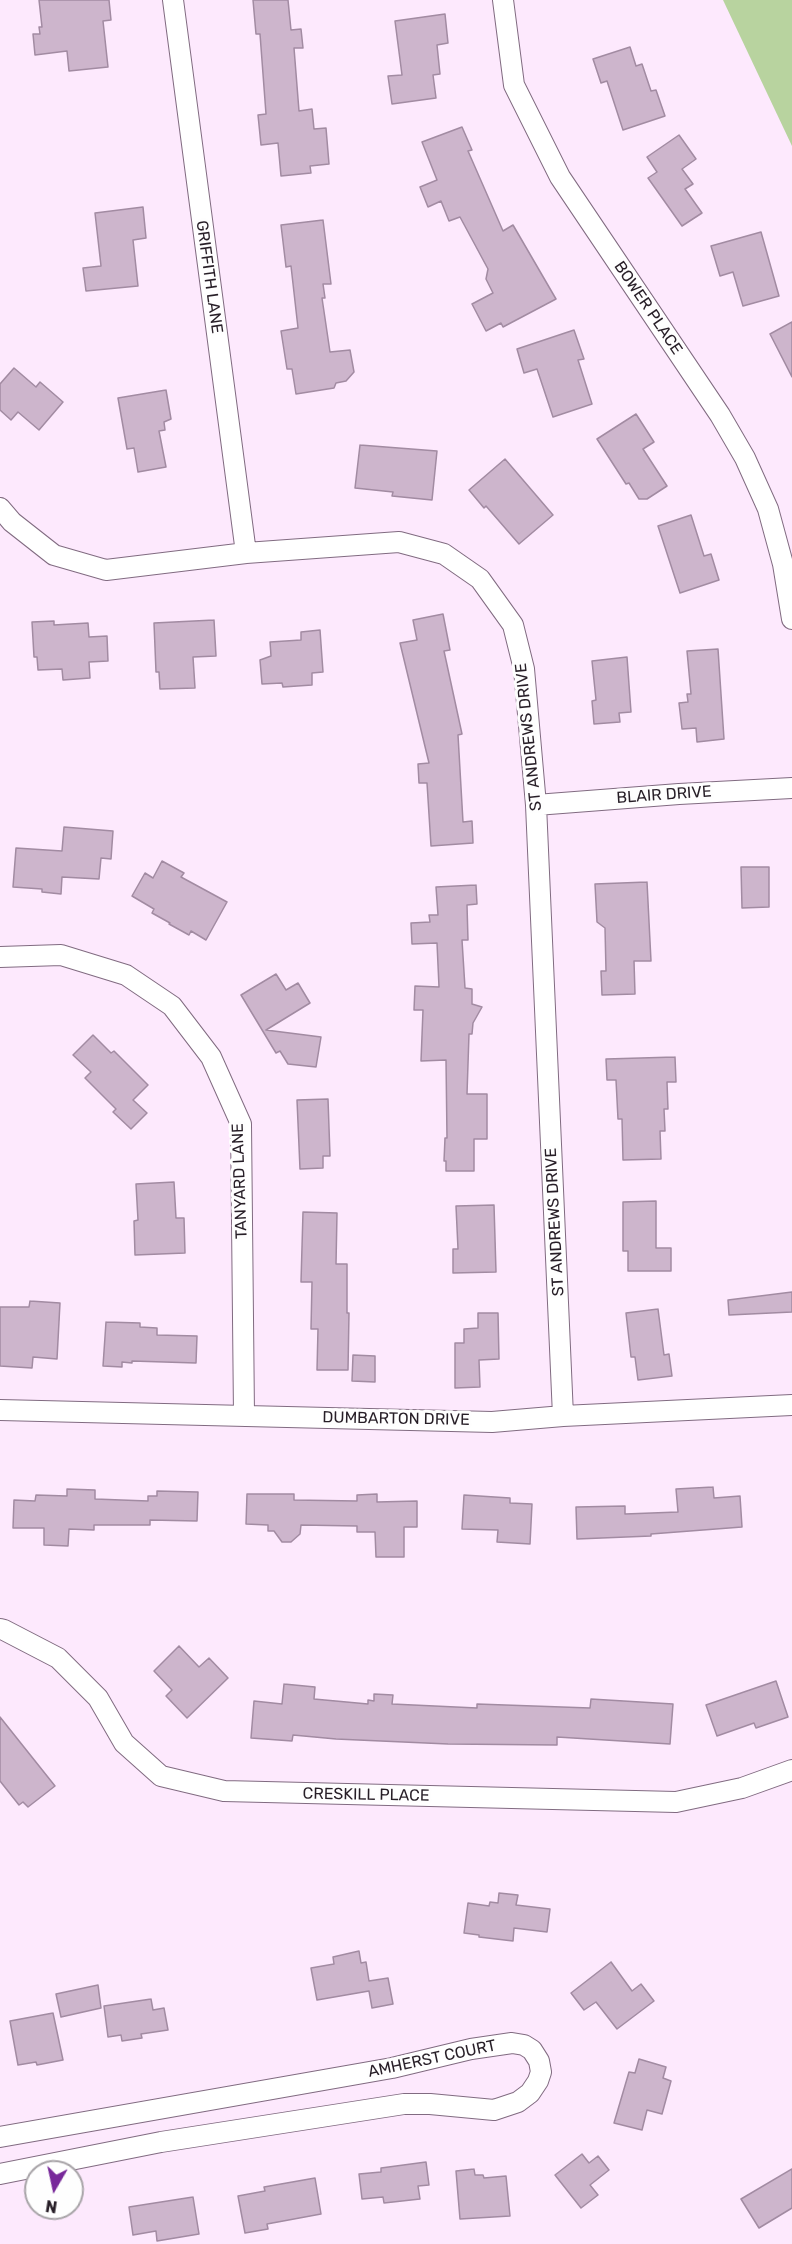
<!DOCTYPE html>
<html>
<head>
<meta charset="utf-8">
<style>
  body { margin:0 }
  #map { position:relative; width:792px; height:2244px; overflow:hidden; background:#fde9fd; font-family:Rubik,sans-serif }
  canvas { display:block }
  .north { position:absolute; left:24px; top:2160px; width:60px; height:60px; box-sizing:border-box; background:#fefefe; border:2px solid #a8a4a8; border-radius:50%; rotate:189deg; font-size:16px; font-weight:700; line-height:24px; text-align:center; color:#271e27 }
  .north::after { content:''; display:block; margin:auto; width:21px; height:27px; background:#78299a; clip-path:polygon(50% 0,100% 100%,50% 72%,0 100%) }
</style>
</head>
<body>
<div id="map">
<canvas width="792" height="2244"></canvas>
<div class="north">N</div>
</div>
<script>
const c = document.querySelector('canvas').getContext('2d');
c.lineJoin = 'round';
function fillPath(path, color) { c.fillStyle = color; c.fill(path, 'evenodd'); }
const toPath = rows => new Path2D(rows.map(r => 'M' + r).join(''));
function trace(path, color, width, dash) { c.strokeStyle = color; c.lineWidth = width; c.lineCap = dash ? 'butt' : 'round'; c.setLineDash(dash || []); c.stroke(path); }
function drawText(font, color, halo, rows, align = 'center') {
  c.font = font + ' Rubik,sans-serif'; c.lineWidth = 6; c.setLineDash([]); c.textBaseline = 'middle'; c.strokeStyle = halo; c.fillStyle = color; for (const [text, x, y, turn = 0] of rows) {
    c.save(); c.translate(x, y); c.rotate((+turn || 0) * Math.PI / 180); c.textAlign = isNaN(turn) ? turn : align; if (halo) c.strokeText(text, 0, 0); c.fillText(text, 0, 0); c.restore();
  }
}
const green = toPath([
  [723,0,792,0,792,146]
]);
const building = toPath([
  [39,0,109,0,111,20,103,21,108,67,69,71,67,51,35,55,33,34,40,34,39,27,42,27,39,0],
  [253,0,288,0,291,30,301,29,303,48,294,48,299,111,312,109,314,129,326,128,329,164,310,166,311,173,281,176,278,143,261,145,258,115,266,114,260,34,256,34,253,0],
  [445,14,448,43,437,45,440,74,433,75,436,98,392,104,388,76,402,75,395,21,445,14],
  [630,47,636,66,642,64,651,91,656,90,665,116,623,130,607,81,601,83,593,59,630,47],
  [462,127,472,150,468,151,503,231,513,225,556,299,503,327,501,323,486,331,472,304,493,293,486,279,488,269,460,217,449,221,441,201,428,207,420,187,437,180,422,142,462,127],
  [679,135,696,159,682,169,693,184,685,189,702,213,682,226,648,178,657,172,647,157,679,135],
  [143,207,146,238,133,240,138,286,86,291,83,268,101,266,95,213,143,207],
  [323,220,331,284,323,284,325,298,322,298,330,352,350,350,354,372,346,381,336,383,334,388,296,394,292,369,287,369,281,331,298,328,291,266,286,267,281,225,323,220],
  [761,232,779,296,743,306,733,272,720,276,711,246,761,232],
  [792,322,792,377,770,334,792,322],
  [574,330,584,359,578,360,592,404,553,417,537,369,524,373,517,349,574,330],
  [14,368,36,387,40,382,63,402,39,430,18,412,11,420,0,410,0,384,14,368],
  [166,390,171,419,164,422,165,430,159,431,166,467,138,472,134,448,127,449,118,398,166,390],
  [636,414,654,442,643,449,667,486,647,499,639,499,629,483,626,484,597,439,636,414],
  [360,445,437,451,432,500,392,496,393,492,355,488,360,445],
  [505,459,553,515,519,544,486,506,484,508,469,490,505,459],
  [691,515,704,556,711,554,719,580,680,593,658,526,691,515],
  [443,614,450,650,444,651,462,734,458,735,463,822,472,821,473,843,431,846,427,783,419,783,418,764,429,763,400,643,417,640,413,620,443,614],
  [214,620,216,656,193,657,195,688,160,689,159,672,156,672,154,623,214,620],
  [54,621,54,625,88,623,89,637,107,636,108,661,89,662,90,678,63,680,62,669,38,670,37,657,34,657,32,622,54,621],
  [320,630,323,672,312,673,312,685,283,687,282,683,262,684,260,660,271,656,270,642,301,640,301,632,320,630],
  [718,649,724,739,697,742,696,728,682,729,679,703,688,702,687,694,691,694,687,651,718,649],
  [627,657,631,712,619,713,620,722,594,724,592,701,596,700,592,661,627,657],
  [64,827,113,831,111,859,101,858,99,879,62,877,61,894,42,892,42,889,13,887,16,848,62,851,64,827],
  [162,861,184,873,181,877,227,902,206,940,191,931,189,935,169,924,170,923,152,913,154,909,132,896,145,873,153,878,162,861],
  [741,867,769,867,769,907,742,908,741,867],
  [647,882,651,961,634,961,635,994,602,995,601,971,606,971,605,928,597,922,595,884,647,882],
  [476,885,477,904,467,905,468,940,462,940,465,988,472,989,472,1004,482,1007,473,1023,472,1034,469,1034,467,1094,487,1094,487,1139,474,1139,474,1171,446,1171,446,1161,444,1161,445,1138,447,1138,446,1060,421,1061,423,1010,414,1010,415,986,439,987,437,943,412,944,411,923,430,922,429,915,438,915,436,887,476,885],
  [276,974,286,990,298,983,310,1003,266,1030,321,1037,316,1067,288,1064,280,1051,276,1053,241,995,276,974],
  [93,1035,111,1053,114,1051,148,1085,133,1100,147,1113,131,1129,113,1112,116,1109,85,1078,91,1072,73,1055,93,1035],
  [675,1057,676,1082,667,1082,668,1109,664,1109,665,1131,660,1131,661,1159,623,1160,622,1119,618,1119,616,1080,607,1080,606,1059,675,1057],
  [328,1099,330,1156,323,1156,323,1168,300,1169,297,1100,328,1099],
  [174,1182,176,1218,184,1218,185,1253,135,1255,134,1221,138,1220,136,1184,174,1182],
  [656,1201,656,1248,671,1248,671,1271,628,1271,628,1251,623,1251,623,1202,656,1201],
  [494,1205,496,1272,453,1273,453,1249,458,1249,456,1206,494,1205],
  [303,1212,337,1213,336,1264,347,1264,347,1313,349,1313,348,1370,317,1370,318,1329,311,1329,312,1282,301,1282,303,1212],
  [792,1292,792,1312,729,1315,728,1300,792,1292],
  [30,1301,60,1303,57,1359,33,1357,32,1368,0,1366,0,1307,29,1307,30,1301],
  [658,1309,664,1355,669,1354,672,1376,638,1380,635,1357,631,1357,626,1313,658,1309],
  [478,1313,498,1313,499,1359,479,1360,480,1387,455,1388,455,1343,464,1343,464,1329,478,1328,478,1313],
  [106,1322,140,1323,140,1327,157,1328,157,1335,197,1336,196,1363,132,1361,132,1363,122,1362,122,1367,103,1366,106,1322],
  [353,1355,375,1356,375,1382,352,1381,353,1355],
  [713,1487,714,1498,740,1496,742,1527,651,1534,651,1536,577,1539,576,1507,625,1506,625,1514,678,1512,676,1489,713,1487],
  [67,1489,95,1490,95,1499,148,1501,148,1496,157,1496,157,1491,198,1492,197,1521,150,1520,150,1525,94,1525,94,1530,69,1529,68,1546,44,1545,44,1528,13,1528,14,1500,35,1501,36,1495,67,1496,67,1489],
  [247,1494,294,1494,294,1500,357,1501,357,1495,377,1494,377,1502,417,1501,417,1527,404,1527,404,1557,376,1557,375,1532,357,1532,357,1526,301,1525,300,1534,291,1542,282,1542,274,1531,268,1531,268,1525,246,1524,247,1494],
  [464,1495,510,1498,510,1503,532,1504,530,1544,497,1542,498,1530,462,1529,464,1495],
  [179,1646,199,1667,209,1658,228,1678,187,1718,166,1696,172,1690,154,1671,179,1646],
  [776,1681,788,1717,756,1728,754,1723,717,1736,706,1705,776,1681],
  [284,1684,315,1687,314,1699,368,1704,368,1700,374,1701,374,1694,393,1695,392,1704,477,1708,477,1704,590,1708,591,1699,673,1704,670,1744,557,1737,557,1745,448,1744,336,1739,293,1735,292,1741,251,1738,254,1701,282,1704,284,1684],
  [0,1717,55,1786,28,1807,23,1802,19,1805,0,1781,0,1717],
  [499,1893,518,1895,516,1905,550,1909,547,1932,514,1928,513,1941,479,1937,479,1935,464,1933,468,1903,489,1906,490,1902,498,1903,499,1893],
  [359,1951,361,1963,366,1962,369,1981,388,1978,393,2004,372,2008,369,1991,317,2000,311,1968,334,1964,333,1957,359,1951],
  [611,1962,632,1991,641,1984,654,2001,617,2029,596,2002,584,2010,571,1993,611,1962],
  [98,1985,101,2008,61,2017,56,1994,98,1985],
  [151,1999,153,2010,164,2008,168,2030,141,2034,142,2038,122,2041,121,2035,108,2037,104,2006,151,1999],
  [53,2013,63,2060,37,2065,36,2062,18,2065,10,2021,53,2013],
  [639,2059,666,2067,663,2078,671,2081,662,2114,647,2110,642,2130,614,2123,629,2072,635,2073,639,2059],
  [582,2154,589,2163,598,2156,609,2170,590,2185,598,2195,581,2208,555,2175,582,2154],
  [426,2162,429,2185,418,2186,420,2199,384,2203,383,2197,362,2199,359,2174,381,2172,381,2168,426,2162],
  [474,2169,475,2175,483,2175,484,2178,506,2176,510,2216,460,2219,456,2171,474,2169],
  [792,2169,792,2208,759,2228,741,2199,792,2169],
  [315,2178,321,2214,267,2224,268,2229,245,2233,238,2196,265,2191,264,2187,315,2178],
  [193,2197,199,2234,157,2241,156,2231,133,2235,129,2207,193,2197]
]);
const minor = toPath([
  [173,0,246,553],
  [503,0,514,85,560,177,720,415,745,458,768,509,783,564,792,619],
  [0,508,12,522,54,555,106,570,246,553,399,542,444,554,480,579,513,625,524,669,536,805,563,1416],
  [536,805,679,794,792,788],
  [0,957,61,955,126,975,172,1006,211,1057,241,1124,244,1415],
  [0,1410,492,1422,563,1416,792,1405],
  [0,1629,4,1630,58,1658,98,1698,124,1743,161,1776,224,1791,676,1802,742,1788,792,1770],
  [0,2137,392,2068,471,2049,512,2043,524,2045,532,2050,539,2061,541,2072,538,2081,530,2093,518,2102,494,2110,430,2104,404,2104,161,2142,0,2174]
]);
const streetNames = [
  ["GRIFFITH LANE",209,277,82],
  ["BOWER PLACE",648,308,56],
  ["ST ANDREWS DRIVE",529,737,-96],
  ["BLAIR DRIVE",664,795,-4],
  ["TANYARD LANE",240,1181,-92],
  ["ST ANDREWS DRIVE",555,1222,-93],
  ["DUMBARTON DRIVE",396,1419,1],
  ["CRESKILL PLACE",366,1795,1],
  ["AMHERST COURT",432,2059,-12]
];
fillPath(green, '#b8d39f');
fillPath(building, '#cdb5cc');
trace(building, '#a28ba2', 1.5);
trace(minor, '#816b81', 22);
trace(minor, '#fff', 20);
drawText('16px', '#271e27', '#fefefe', streetNames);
</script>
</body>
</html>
